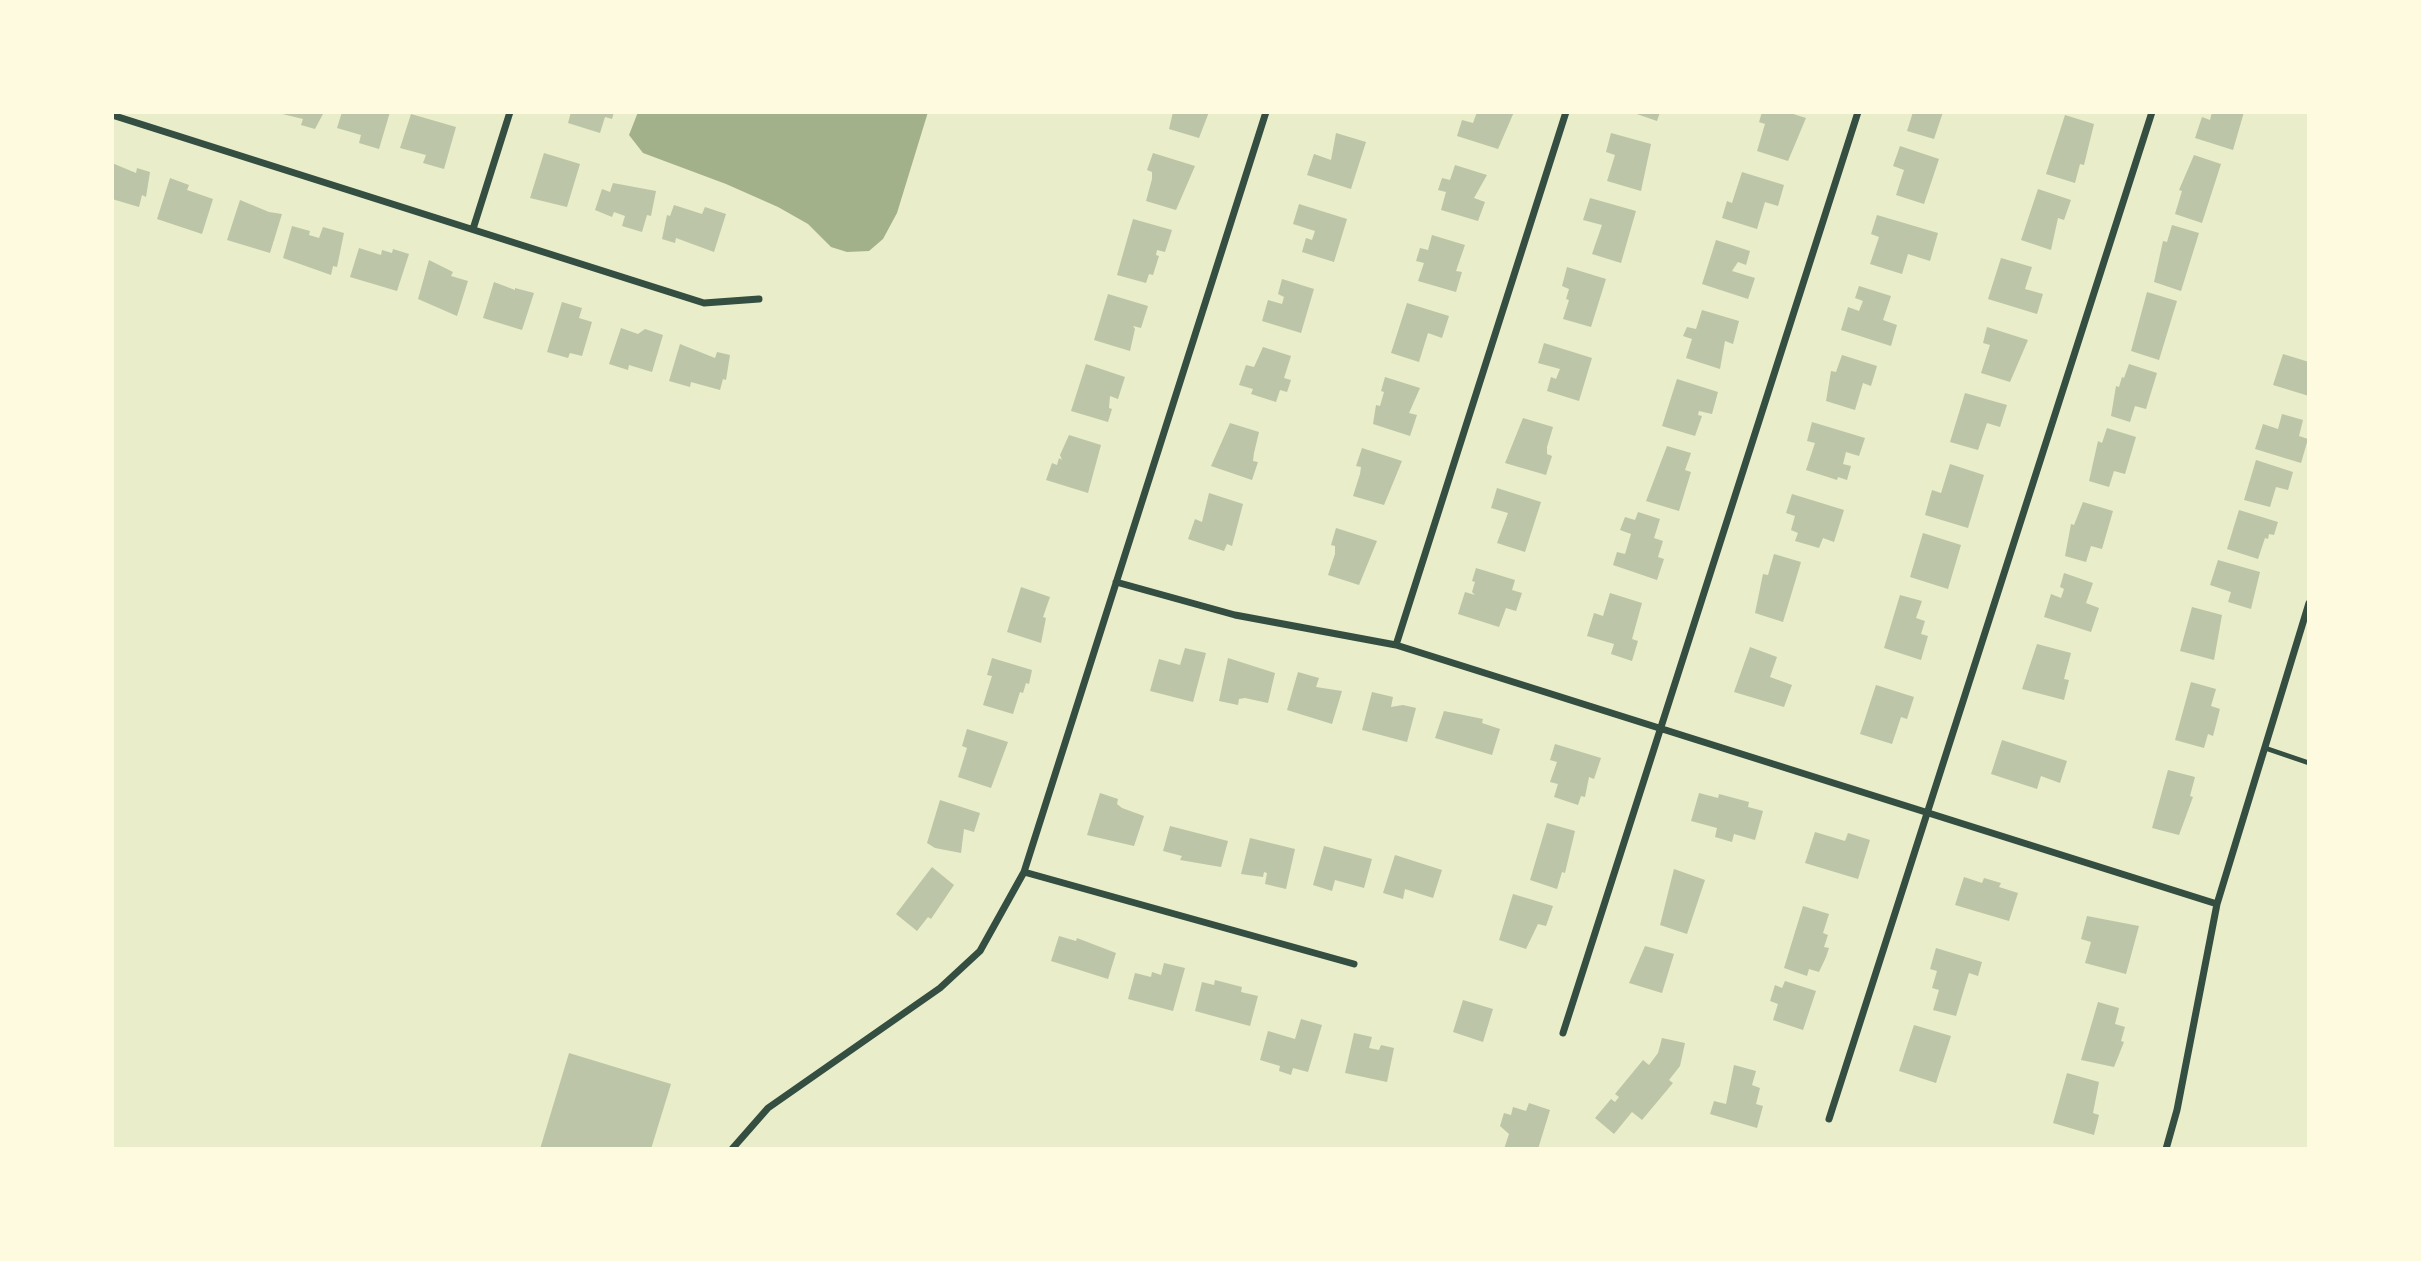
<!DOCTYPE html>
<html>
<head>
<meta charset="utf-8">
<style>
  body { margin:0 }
  #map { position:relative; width:2421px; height:1261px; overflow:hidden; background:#e9edc9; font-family:Arial,sans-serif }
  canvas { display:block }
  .frame { position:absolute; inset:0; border:114px solid #fefae0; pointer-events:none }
</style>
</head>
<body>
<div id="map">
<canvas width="2421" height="1261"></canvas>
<div class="frame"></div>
</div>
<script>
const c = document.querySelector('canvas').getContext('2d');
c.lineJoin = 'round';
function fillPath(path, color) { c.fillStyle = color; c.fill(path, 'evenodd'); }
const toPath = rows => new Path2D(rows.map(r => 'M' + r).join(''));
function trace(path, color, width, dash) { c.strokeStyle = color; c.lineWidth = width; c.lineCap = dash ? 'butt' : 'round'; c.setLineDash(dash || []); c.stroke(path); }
const water = toPath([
  [638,112,928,112,897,213,883,239,869,251,847,252,831,247,808,224,778,207,726,184,643,153,629,135]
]);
const building = toPath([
  [274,112,324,112,315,129,301,125,303,119],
  [342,112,390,112,379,149,359,143,361,135,337,128],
  [571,112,614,112,612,119,605,117,600,133,568,123],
  [1173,112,1209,112,1199,138,1169,129],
  [1477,112,1514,112,1498,149,1457,136,1462,120,1473,123],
  [1631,112,1660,112,1657,121],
  [1762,112,1787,112,1806,118,1788,161,1757,151,1765,124,1759,122],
  [1913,112,1943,112,1934,139,1907,131],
  [2212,112,2244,112,2233,150,2195,138,2202,117,2210,120],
  [411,114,456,127,444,169,423,163,426,155,400,148],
  [2065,115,2094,124,2084,165,2080,164,2075,183,2046,174],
  [1336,133,1366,142,1351,189,1307,175,1314,154,1331,160],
  [1611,133,1651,144,1641,191,1607,181,1615,155,1606,152],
  [1900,146,1939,159,1924,204,1896,195,1904,170,1893,166],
  [544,153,580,164,567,207,530,198],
  [1153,153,1195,166,1176,210,1146,201,1152,179,1152,172,1147,170],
  [2194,155,2221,164,2202,223,2175,214,2182,191,2179,190],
  [112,163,136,173,137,168,150,172,146,197,142,195,139,207,112,199],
  [1455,165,1487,175,1474,198,1485,202,1478,221,1441,210,1446,192,1438,190,1442,178,1450,180],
  [1742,172,1784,185,1778,206,1765,202,1757,229,1722,218,1727,201,1732,203],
  [170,178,189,185,187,190,213,199,202,234,157,219],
  [613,183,656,191,651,216,647,215,642,232,622,226,625,216,614,212,612,217,595,210,602,189,610,192],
  [2038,189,2071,200,2064,220,2058,218,2051,250,2021,240],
  [1590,198,1636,211,1621,263,1592,254,1602,225,1583,220],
  [240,200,269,212,282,214,270,253,227,240],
  [1299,204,1347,219,1334,262,1302,252,1306,238,1312,240,1315,231,1293,224],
  [674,205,702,214,705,207,726,214,714,252,676,238,675,243,662,239,667,215,670,216],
  [1877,215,1938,233,1930,261,1908,254,1902,274,1870,264,1879,237,1871,234],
  [1133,219,1172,230,1165,252,1157,250,1156,255,1159,256,1153,275,1149,274,1146,283,1117,275],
  [2172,225,2199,233,2181,291,2154,282,2163,241,2167,242],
  [292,226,310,231,309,235,319,238,323,227,344,233,337,267,333,266,331,275,283,258],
  [1432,235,1465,245,1456,271,1462,272,1456,292,1418,281,1424,263,1416,261,1420,248,1428,250],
  [1716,240,1750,251,1746,265,1738,262,1732,271,1755,278,1748,299,1702,284],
  [359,248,381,255,382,250,392,253,393,249,409,254,397,291,350,277],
  [2001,258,2032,267,2025,289,2043,294,2037,314,1988,299],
  [429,260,453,272,451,276,468,281,457,316,418,299],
  [1567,267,1606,279,1591,327,1563,319,1569,300,1566,299,1569,289,1562,286],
  [1282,279,1314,289,1301,333,1262,321,1268,300,1282,304,1284,297,1278,294],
  [494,282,515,290,515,288,534,293,522,330,483,318],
  [1859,286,1891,296,1883,320,1897,325,1891,346,1841,330,1848,307,1859,311,1863,301,1855,298],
  [2147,292,2177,301,2159,360,2131,351],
  [1108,294,1148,306,1141,328,1133,326,1135,329,1130,351,1094,340],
  [562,302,582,308,579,318,592,322,582,356,570,353,568,358,547,352],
  [1407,303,1449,316,1442,338,1428,333,1419,362,1391,353],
  [1702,310,1739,321,1733,344,1725,341,1720,369,1686,358,1692,339,1683,336,1687,327,1696,329],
  [1987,327,2028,340,2010,382,1981,373,1990,345,1983,343],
  [621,328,638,334,645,329,663,335,652,372,629,365,628,370,609,364],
  [1544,343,1592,358,1579,401,1547,391,1551,377,1556,379,1560,369,1538,363],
  [680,344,715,358,717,352,730,355,726,380,723,379,720,390,691,382,690,387,669,381],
  [1263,347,1291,356,1284,378,1291,380,1287,392,1280,390,1276,402,1251,394,1253,389,1239,385,1246,365,1254,367],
  [2283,354,2309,362,2309,396,2273,385],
  [1842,355,1877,366,1871,386,1863,383,1855,410,1826,401,1831,371,1836,372],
  [1086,364,1125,377,1118,399,1110,396,1109,408,1112,409,1108,422,1071,411],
  [2129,364,2157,373,2146,409,2135,406,2130,422,2111,416,2116,386,2119,387,2122,377,2124,378],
  [1385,377,1420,388,1409,413,1417,415,1410,436,1373,424,1376,405,1380,406,1384,392,1381,391],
  [1677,379,1718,392,1712,414,1699,411,1698,415,1702,416,1695,436,1662,426],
  [1965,393,2007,405,2000,427,1987,423,1978,450,1950,442],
  [2282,414,2303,420,2299,436,2308,439,2301,463,2255,449,2263,424,2278,429],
  [1523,418,1553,427,1547,447,1547,454,1552,456,1546,475,1505,463],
  [1812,422,1865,438,1859,456,1846,452,1843,464,1851,466,1847,480,1838,477,1837,480,1806,470,1815,443,1807,441],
  [1230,423,1259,432,1254,453,1253,461,1258,462,1252,480,1211,466],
  [2107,428,2136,437,2125,474,2114,471,2109,487,2089,481,2098,441,2102,443],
  [1069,435,1101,445,1088,493,1046,480,1052,463,1057,465,1059,458,1062,460,1060,455],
  [1667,446,1691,453,1685,470,1691,472,1679,511,1646,501],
  [1362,448,1402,461,1384,505,1353,496,1360,474,1361,467,1356,466],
  [2256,460,2293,472,2288,490,2276,487,2270,507,2244,500],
  [1950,464,1984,475,1968,528,1925,515,1932,490,1941,493],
  [1497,488,1541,502,1525,552,1497,543,1508,513,1491,508],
  [1209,493,1243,504,1232,546,1227,544,1224,551,1188,539,1195,519,1202,522],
  [1792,494,1844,510,1834,542,1823,538,1819,548,1795,541,1798,533,1791,530,1795,516,1786,513],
  [2083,502,2113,511,2102,549,2091,546,2086,562,2065,556,2071,524,2074,525],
  [2239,510,2278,522,2274,535,2269,534,2268,539,2265,538,2258,559,2227,549],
  [1638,512,1660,519,1654,538,1663,541,1658,557,1664,559,1657,580,1613,565,1617,552,1625,554,1631,534,1620,530,1625,517,1635,520],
  [1336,528,1377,541,1359,585,1328,575,1335,554,1335,546,1331,545],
  [1923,533,1961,545,1948,589,1910,577],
  [1774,554,1801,562,1783,622,1755,613,1763,574,1768,575],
  [2218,560,2260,572,2251,609,2228,602,2231,592,2210,585],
  [1476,568,1515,580,1512,590,1522,593,1516,611,1506,608,1499,627,1458,614,1465,592,1475,595,1472,592,1475,582,1472,581],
  [2064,573,2093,583,2086,603,2099,608,2091,632,2044,617,2051,594,2061,598,2064,589,2060,587],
  [1021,587,1050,597,1043,617,1046,618,1041,643,1007,632],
  [1610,593,1642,603,1632,639,1638,641,1632,661,1611,654,1614,644,1587,636,1594,613,1603,616],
  [1900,595,1922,601,1916,618,1925,621,1921,634,1928,636,1921,660,1884,648],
  [2192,607,2222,615,2214,660,2180,651],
  [2037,644,2071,653,2064,679,2069,680,2064,700,2022,689],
  [1750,647,1777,657,1770,677,1792,685,1784,707,1734,692],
  [1185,648,1206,653,1193,702,1150,691,1159,659,1180,665],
  [992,658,1032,670,1029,684,1026,683,1023,693,1020,692,1013,714,983,705,992,676,987,675],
  [1228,658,1275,673,1268,703,1245,698,1239,699,1238,705,1219,701],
  [1298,672,1319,678,1316,687,1342,691,1332,724,1287,710],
  [2191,682,2216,689,2211,706,2220,709,2213,736,2208,734,2204,748,2175,740],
  [1876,685,1914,697,1907,719,1901,717,1892,744,1860,734],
  [1372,692,1393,697,1391,707,1403,705,1416,708,1407,742,1362,730],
  [1444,711,1483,719,1482,723,1500,729,1492,755,1435,738],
  [967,729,1008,742,991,788,958,777,967,748,962,746],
  [2002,740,2067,761,2060,783,2041,776,2037,789,1991,774],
  [1555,744,1601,758,1594,779,1589,777,1585,797,1581,796,1578,805,1554,797,1558,784,1550,782,1557,762,1550,760],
  [2168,770,2195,777,2190,796,2193,797,2179,835,2152,828],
  [1100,793,1118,799,1117,804,1122,808,1144,816,1134,846,1087,835],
  [1699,793,1718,798,1719,794,1749,802,1748,807,1763,811,1755,840,1734,834,1732,842,1715,837,1717,828,1691,821],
  [940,800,980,813,974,832,964,829,961,853,935,848,927,843],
  [1547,823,1575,831,1565,873,1562,872,1557,889,1530,880],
  [1170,826,1228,841,1221,867,1180,860,1182,856,1163,851],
  [1815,832,1845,841,1848,833,1870,840,1858,879,1805,863],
  [1250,838,1295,849,1286,889,1265,884,1267,873,1264,872,1263,877,1241,874],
  [1324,846,1372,859,1364,888,1335,880,1332,891,1313,885],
  [1395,855,1442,870,1433,898,1405,889,1403,899,1383,893],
  [932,867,954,885,931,919,928,917,917,931,896,914],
  [1674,869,1705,880,1687,934,1660,925],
  [1964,877,1982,883,1984,878,2001,883,1999,887,2018,893,2009,921,1955,905],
  [1513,894,1553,906,1546,926,1538,924,1526,949,1499,940],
  [1803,906,1829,914,1823,933,1828,935,1824,947,1829,948,1826,957,1819,972,1809,969,1807,976,1784,968],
  [2087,916,2139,926,2126,974,2085,963,2091,942,2081,939],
  [1059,936,1076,941,1077,938,1116,953,1108,979,1051,961],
  [1645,946,1674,954,1662,993,1629,983],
  [1936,948,1982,962,1978,976,1969,973,1956,1016,1933,1010,1939,990,1932,988,1937,971,1930,969],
  [1164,963,1185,968,1173,1011,1128,999,1135,973,1151,977,1152,972,1161,975],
  [1215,980,1242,987,1241,992,1258,996,1250,1026,1195,1011,1202,982,1214,985],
  [1785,981,1816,991,1803,1030,1773,1020,1778,1004,1770,1001,1775,985,1782,988],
  [1463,1000,1493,1009,1483,1042,1453,1032],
  [2098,1002,2119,1008,2115,1024,2125,1027,2121,1041,2124,1042,2114,1067,2081,1060],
  [1301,1019,1322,1025,1308,1072,1293,1068,1291,1075,1279,1071,1280,1066,1260,1060,1268,1031,1295,1039],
  [1914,1025,1951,1036,1936,1083,1899,1071],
  [1354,1033,1372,1037,1369,1048,1379,1050,1381,1045,1394,1048,1387,1082,1345,1073],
  [1662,1038,1685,1043,1680,1066,1669,1080,1673,1083,1642,1120,1632,1112,1614,1134,1595,1118,1611,1099,1615,1102,1619,1097,1615,1094,1643,1060,1649,1065,1658,1053],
  [569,1053,671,1084,651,1149,540,1149],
  [1734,1065,1756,1071,1752,1085,1760,1088,1756,1104,1763,1106,1757,1128,1710,1114,1714,1101,1726,1104],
  [2067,1073,2099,1082,2093,1113,2099,1115,2094,1135,2053,1123],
  [1529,1103,1550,1110,1538,1149,1504,1149,1509,1134,1500,1126,1504,1113,1511,1115,1513,1107,1526,1111]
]);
const service = toPath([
  [2265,748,2309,763]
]);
const minor = toPath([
  [112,115,704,303,759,299],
  [473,229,510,112],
  [1116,582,1235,615,1396,645,2217,904],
  [1396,645,1566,112],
  [1024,872,1354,964],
  [1563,1033,1858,112],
  [1829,1119,2152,112],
  [732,1149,768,1108,940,988,980,951,1024,872,1266,112],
  [2166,1149,2177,1110,2217,904,2309,603]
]);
fillPath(water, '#a3b18a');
fillPath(building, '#bcc5a7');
trace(service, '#344e41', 5);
trace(minor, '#344e41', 7);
</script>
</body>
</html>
